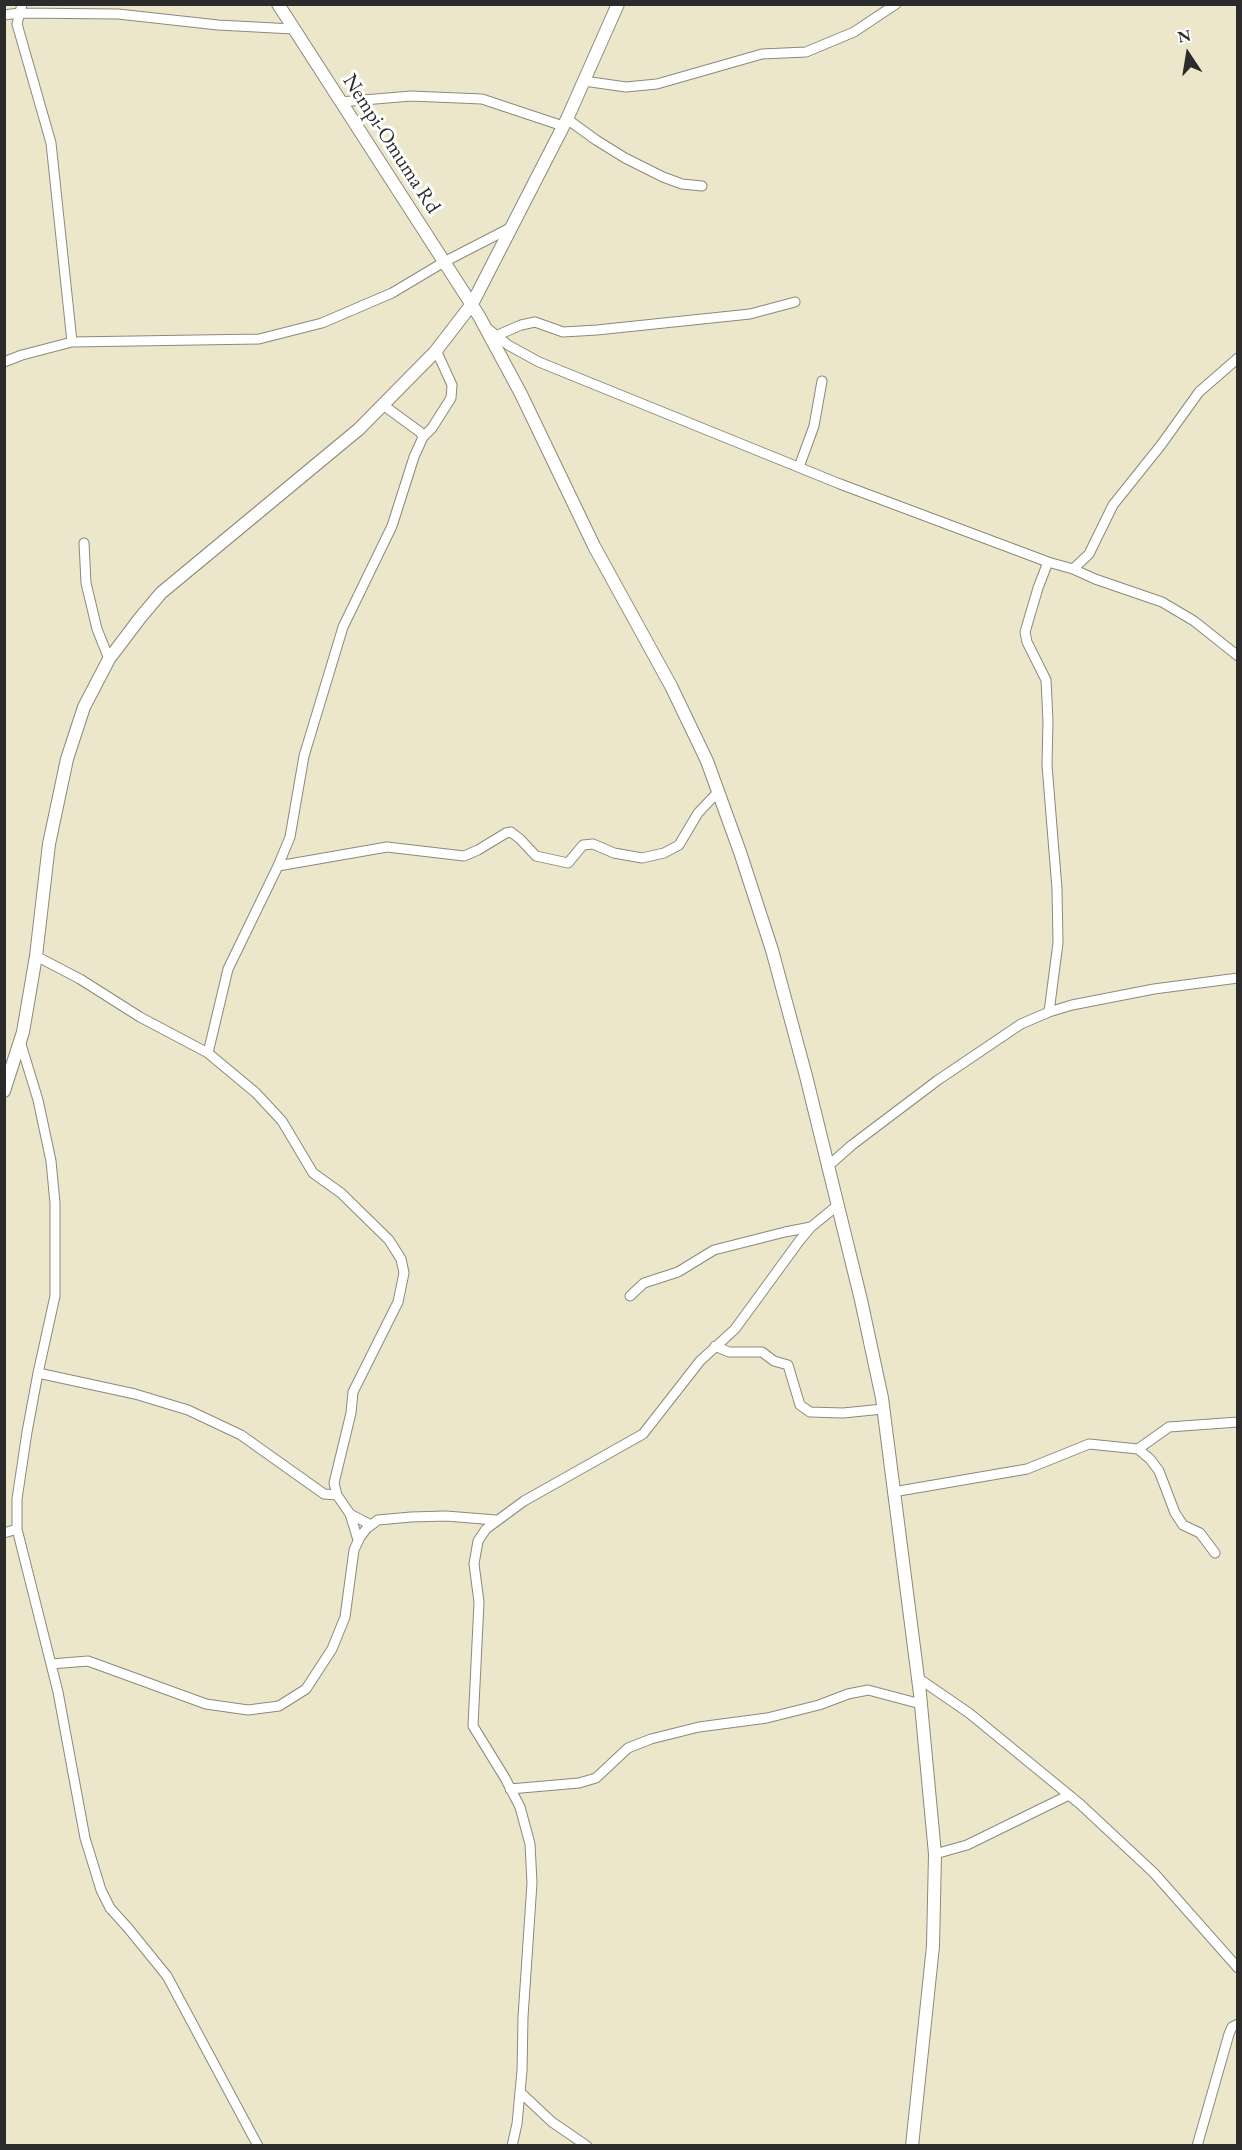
<!DOCTYPE html>
<html>
<head>
<meta charset="utf-8">
<style>
  body { margin:0 }
  #map { position:relative; width:1242px; height:2150px; overflow:hidden; background:#ece7cb; font-family:"EB Garamond",serif }
  canvas { display:block }
  .frame { position:absolute; inset:0; border:6px solid #2b2b2b; pointer-events:none }
  .north { position:absolute; left:1158px; top:24px; width:60px; height:60px; -webkit-text-stroke:4px #fff; paint-order:stroke; rotate:348deg; font-size:16px; font-weight:700; line-height:24px; text-align:center; color:#2b2b2b }
  .north::after { content:''; display:block; margin:auto; width:21px; height:27px; background:#2b2b2b; clip-path:polygon(50% 0,100% 100%,50% 72%,0 100%) }
</style>
</head>
<body>
<div id="map">
<canvas width="1242" height="2150"></canvas>
<div class="frame"></div>
<div class="north">N</div>
</div>
<script>
const c = document.querySelector('canvas').getContext('2d');
c.lineJoin = 'round';
const toPath = rows => new Path2D(rows.map(r => 'M' + r).join(''));
function trace(path, color, width, dash) { c.strokeStyle = color; c.lineWidth = width; c.lineCap = dash ? 'butt' : 'round'; c.setLineDash(dash || []); c.stroke(path); }
function drawText(font, color, halo, rows, align = 'center') {
  c.font = font + ' "EB Garamond",serif'; c.lineWidth = 6; c.setLineDash([]); c.textBaseline = 'middle'; c.strokeStyle = halo; c.fillStyle = color; for (const [text, x, y, turn = 0] of rows) {
    c.save(); c.translate(x, y); c.rotate((+turn || 0) * Math.PI / 180); c.textAlign = isNaN(turn) ? turn : align; if (halo) c.strokeText(text, 0, 0); c.fillText(text, 0, 0); c.restore();
  }
}
const street = toPath([
  [22,4,17,24,51,143,72,342],
  [4,15,19,13,118,14,218,25,293,29],
  [584,81,626,87,657,84,762,54,806,52,854,32,896,4],
  [340,102,411,96,482,99,563,126],
  [567,119,596,140,625,158,663,177,682,184,702,186],
  [487,328,508,345,539,362,840,484,1048,562,1073,569,1095,579,1162,602,1194,621,1238,656],
  [498,335,521,325,535,322,563,332,597,330,750,314,795,302],
  [4,362,22,355,72,342,259,339,322,323,392,293,444,262,510,228],
  [383,405,420,432,423,437],
  [799,467,814,426,822,381],
  [84,543,86,583,97,629,109,659],
  [1048,562,1038,588,1025,632,1027,642,1046,680,1048,721,1047,765,1057,889,1058,943,1049,1012],
  [1073,569,1089,554,1113,505,1161,445,1199,392,1238,358],
  [278,866,387,847,464,856,478,850,506,833,511,832,520,839,536,856,568,863,583,845,593,844,614,853,642,858,664,853,679,845,698,813,718,792],
  [36,956,80,979,140,1017,208,1053,256,1093,282,1121,313,1173,341,1193,389,1240,401,1259,404,1273,398,1302,353,1392,351,1413,334,1483,337,1495,350,1514,371,1525],
  [20,1041,38,1100,51,1161,55,1203,55,1296,38,1373,27,1432,17,1499,17,1529,58,1692,85,1838,101,1890,110,1908,128,1928,167,1976,258,2146],
  [208,1053,228,969,278,866,290,837,304,756,343,627,392,526,414,457,423,437,432,428,451,398,452,385,436,350],
  [827,1167,852,1145,938,1080,1021,1024,1049,1012,1072,1005,1154,989,1238,978],
  [630,1296,644,1283,678,1272,714,1250,785,1232,811,1227],
  [715,1346,729,1352,762,1352,774,1361,788,1365,800,1405,810,1412,843,1413,883,1409],
  [38,1373,135,1394,188,1410,241,1435,324,1494,337,1495],
  [1138,1449,1169,1427,1238,1422],
  [893,1492,1027,1469,1089,1444,1138,1449,1150,1459,1159,1471,1175,1513,1183,1525,1200,1533,1215,1553],
  [350,1514,358,1540],
  [4,1533,17,1529],
  [51,1664,88,1661,206,1704,248,1710,279,1706,306,1689,332,1649,345,1617,354,1550,360,1537,367,1528,378,1520,411,1517,446,1516,496,1520],
  [918,1678,969,1713,1080,1804,1154,1873,1238,1968],
  [510,1789,579,1783,596,1778,628,1748,651,1739,699,1727,767,1718,819,1705,848,1694,868,1690,921,1704],
  [935,1854,967,1845,1069,1795],
  [520,2092,552,2122,587,2146],
  [512,2146,517,2124,522,2071,523,2017,532,1883,530,1844,520,1807,505,1778,473,1726,479,1602,474,1564,478,1541,486,1529,524,1501,643,1434,700,1361,735,1329,800,1240,811,1227,838,1205],
  [1197,2146,1229,2034,1232,2027,1238,2024]
]);
const secondary = toPath([
  [278,4,479,316,521,394,594,546,671,686,707,761,740,852,772,950,806,1076,861,1300,882,1398,920,1694,935,1854,933,1946,912,2146],
  [4,1091,23,1032,36,956,49,844,67,759,84,707,109,659,140,618,161,593,359,429,435,352,472,304,567,119,618,4]
]);
const streetNames = [
  ["Nempi-Omuma Rd",391,144,57]
];
trace(street, '#8c897b', 11);
trace(secondary, '#8c897b', 14);
trace(street, '#fff', 9);
trace(secondary, '#fff', 12);
drawText('21px', '#2b2b2b', '#fff', streetNames);
</script>
</body>
</html>
